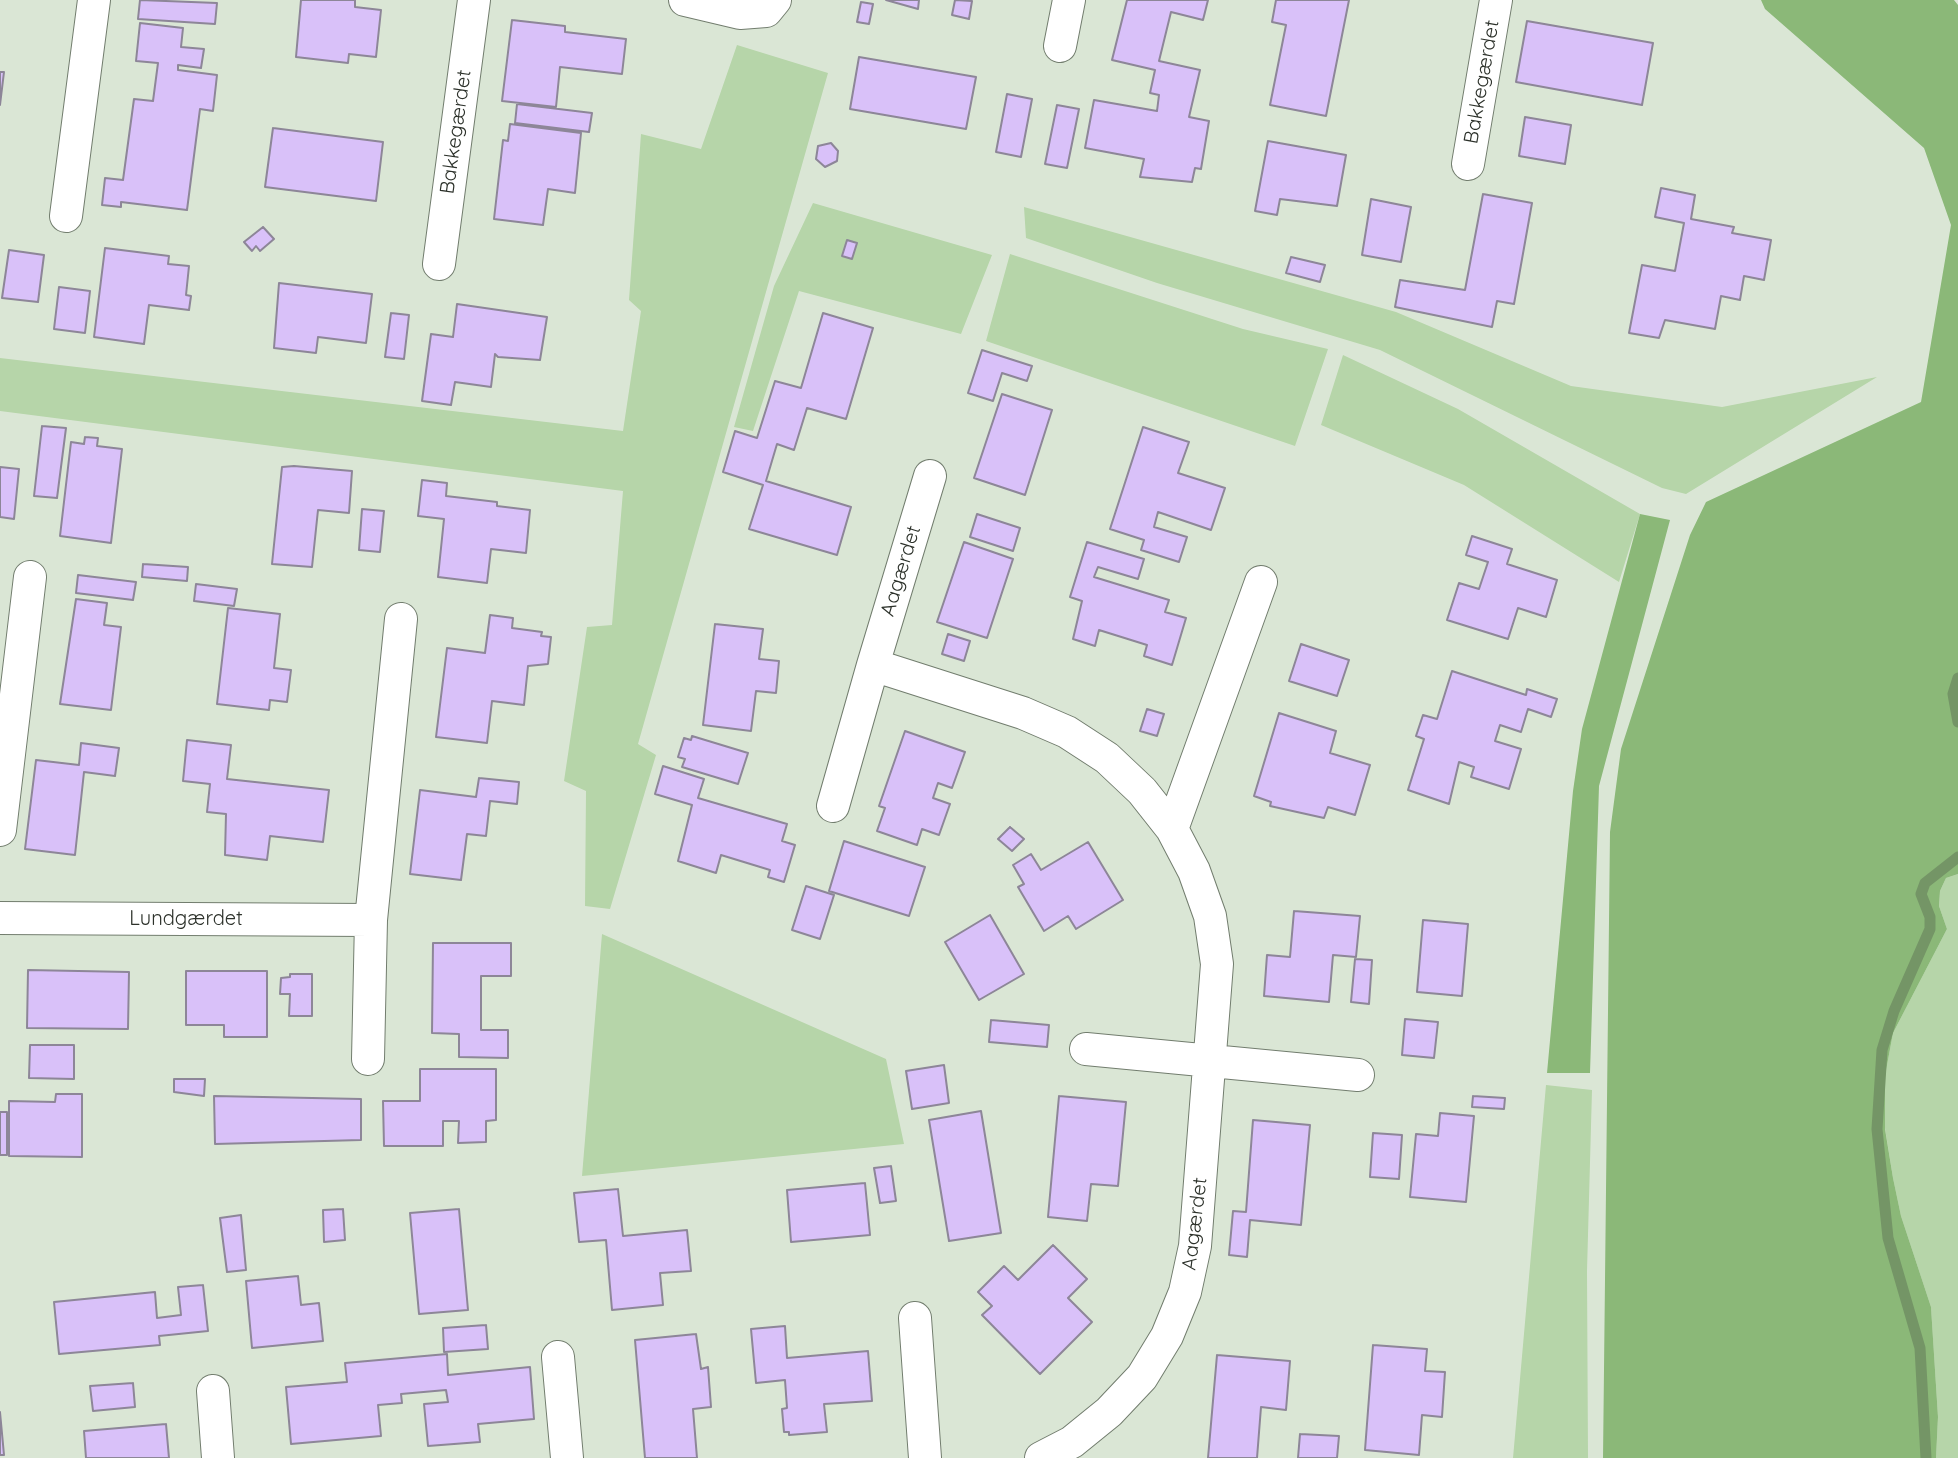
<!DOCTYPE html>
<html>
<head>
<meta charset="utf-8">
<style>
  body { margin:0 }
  canvas { display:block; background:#dae6d5 }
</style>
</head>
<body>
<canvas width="1958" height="1458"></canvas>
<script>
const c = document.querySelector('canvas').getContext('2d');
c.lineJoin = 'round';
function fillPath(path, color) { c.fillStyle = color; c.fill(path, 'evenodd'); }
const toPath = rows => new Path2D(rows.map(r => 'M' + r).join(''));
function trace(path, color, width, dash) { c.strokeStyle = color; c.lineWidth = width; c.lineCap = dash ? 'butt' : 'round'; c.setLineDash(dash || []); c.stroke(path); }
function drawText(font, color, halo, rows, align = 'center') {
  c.font = font + ' Quicksand,sans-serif'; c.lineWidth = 6; c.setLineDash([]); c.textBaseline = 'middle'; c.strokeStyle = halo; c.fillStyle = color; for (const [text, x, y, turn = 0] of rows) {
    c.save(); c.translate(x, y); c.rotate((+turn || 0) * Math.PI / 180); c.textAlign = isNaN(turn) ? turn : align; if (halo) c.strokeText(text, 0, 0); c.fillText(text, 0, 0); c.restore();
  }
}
const green = toPath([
  [737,45,828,73,638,744,656,755,610,909,585,906,586,791,564,781,587,627,612,625,623,491,0,411,0,358,623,431,641,311,629,300,641,134,701,149],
  [813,203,992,255,961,334,799,291,753,431,734,427,774,286],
  [1024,207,1396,312,1571,386,1722,407,1877,377,1686,494,1662,488,1380,350,1157,283,1026,238],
  [1010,254,1243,329,1328,349,1295,446,986,341],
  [1343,355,1458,409,1640,514,1619,582,1464,485,1321,425],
  [1958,874,1958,1458,1936,1458,1938,1417,1931,1307,1901,1216,1893,1178,1885,1128,1885,1076,1893,1033,1947,929,1939,906,1940,891,1946,878],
  [602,934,886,1059,904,1144,582,1176],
  [1546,1085,1592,1090,1587,1271,1588,1458,1513,1458]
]);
const forest = toPath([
  [1761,0,1954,0,1958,5,1958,874,1946,878,1940,891,1939,906,1947,929,1893,1033,1885,1076,1885,1129,1893,1178,1901,1216,1931,1307,1938,1417,1936,1458,1603,1458,1610,832,1621,749,1690,535,1706,502,1921,402,1951,225,1924,148,1765,9],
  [1640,514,1670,520,1599,786,1590,1073,1547,1073,1573,791,1582,729]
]);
const stream = toPath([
  [1958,678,1953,694,1958,722],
  [1926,1458,1920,1348,1888,1238,1877,1129,1882,1050,1894,1011,1930,929,1930,917,1921,894,1925,883,1958,857]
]);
const building = toPath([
  [140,0,217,3,215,24,138,19,140,0],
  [301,0,355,0,355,7,381,10,376,57,349,54,348,63,296,57,301,0],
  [886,0,919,0,918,9,886,0],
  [955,0,972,1,969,19,952,15,955,0],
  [1127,0,1208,0,1203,20,1171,12,1159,61,1200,70,1189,117,1209,121,1201,169,1195,168,1192,182,1140,177,1144,159,1085,148,1094,100,1157,111,1159,95,1150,93,1155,70,1112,60,1127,0],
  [1276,0,1349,0,1326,116,1270,105,1286,25,1272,22,1276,0],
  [861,2,873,4,869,24,857,22,861,2],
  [512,20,565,26,565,32,626,39,622,74,560,67,556,107,502,101,512,20],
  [1527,21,1653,43,1642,105,1516,82,1527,21],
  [140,23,183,28,181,47,204,49,201,68,178,65,178,70,217,75,213,111,200,109,187,210,121,202,121,207,102,205,105,178,123,180,134,99,153,101,158,63,136,61,140,23],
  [859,57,976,77,966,129,850,109,859,57],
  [0,72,4,72,0,105,0,72],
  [1007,94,1032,99,1021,157,996,152,1007,94],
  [517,104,592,113,589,132,515,123,517,104],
  [1057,105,1079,109,1067,168,1045,164,1057,105],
  [1525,117,1571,125,1565,164,1519,156,1525,117],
  [510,124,581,133,575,193,548,189,543,225,494,219,503,140,508,141,510,124],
  [273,128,383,142,376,201,265,187,273,128],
  [1268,141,1346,155,1337,206,1280,199,1277,215,1255,211,1268,141],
  [831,143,838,151,837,161,825,167,816,159,818,146,831,143],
  [1661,188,1695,195,1691,219,1734,227,1732,233,1771,240,1764,280,1744,276,1740,300,1721,296,1715,329,1665,320,1659,338,1629,333,1642,265,1675,271,1684,223,1655,217,1661,188],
  [1483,194,1532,203,1514,304,1497,301,1492,327,1395,307,1400,280,1465,290,1483,194],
  [1371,199,1411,207,1401,262,1362,255,1371,199],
  [263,227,274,239,260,251,256,246,252,251,244,242,263,227],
  [847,240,857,243,852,259,842,256,847,240],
  [105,248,169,256,168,264,189,266,186,295,191,296,189,310,149,305,144,344,94,337,105,248],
  [9,250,44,255,38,302,2,298,9,250],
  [1291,257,1325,265,1320,282,1286,273,1291,257],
  [279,283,372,294,366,343,318,337,316,353,274,348,279,283],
  [59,287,90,291,85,333,54,329,59,287],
  [457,304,547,317,540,360,498,357,495,354,491,387,455,382,451,405,422,401,431,334,453,337,457,304],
  [391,313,409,315,404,359,385,357,391,313],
  [823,313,873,328,846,419,807,408,794,450,777,444,766,481,851,507,837,555,749,529,763,485,723,472,735,431,757,438,775,381,801,388,823,313],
  [982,350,1032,366,1027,381,1002,373,993,401,968,393,982,350],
  [1002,394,1052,410,1025,495,974,478,1002,394],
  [42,426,66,428,57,498,34,496,42,426],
  [1143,427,1189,442,1178,473,1225,488,1211,530,1158,512,1154,527,1187,537,1179,562,1141,550,1144,540,1110,529,1143,427],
  [85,437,98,438,97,446,122,449,111,543,60,536,71,442,84,444,85,437],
  [294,466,352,471,349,513,318,510,312,567,272,564,282,467,294,466],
  [0,467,19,469,14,519,0,517,0,467],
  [422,480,447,483,446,496,497,502,497,506,530,510,526,553,491,549,487,583,438,577,444,519,418,516,422,480],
  [362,509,384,511,380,552,359,550,362,509],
  [977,514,1020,528,1013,551,970,537,977,514],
  [1472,536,1512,549,1507,564,1557,580,1546,617,1518,608,1508,639,1447,620,1459,583,1479,589,1488,562,1466,555,1472,536],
  [964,542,1013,559,987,638,937,622,964,542],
  [1087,542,1144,559,1138,579,1098,567,1094,577,1169,600,1165,612,1186,618,1172,665,1144,656,1147,645,1099,630,1095,646,1073,639,1082,601,1070,597,1087,542],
  [143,564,188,567,187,581,142,577,143,564],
  [78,575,136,582,133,600,76,593,78,575],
  [196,584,237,589,234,606,194,601,196,584],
  [76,599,107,603,104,625,121,627,111,710,60,704,76,599],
  [228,608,280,614,274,668,291,670,287,702,270,700,269,710,217,704,228,608],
  [490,615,513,618,512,628,542,632,541,636,551,637,548,664,528,666,524,705,492,701,487,743,436,737,447,648,485,653,490,615],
  [715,624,763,629,759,659,779,661,776,693,756,691,751,731,703,725,715,624],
  [948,634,970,641,964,661,942,654,948,634],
  [1301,644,1349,660,1337,696,1289,681,1301,644],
  [1452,671,1526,695,1527,689,1557,699,1551,717,1528,709,1521,732,1500,725,1495,741,1521,749,1509,789,1471,777,1474,767,1459,762,1449,804,1408,790,1424,739,1416,736,1423,715,1437,719,1452,671],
  [1147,709,1164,714,1157,736,1140,731,1147,709],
  [1279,713,1336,731,1330,753,1370,765,1355,815,1328,807,1324,818,1270,806,1271,802,1254,796,1279,713],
  [905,731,965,752,952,788,938,783,933,798,950,804,939,835,922,829,917,845,877,831,885,808,879,806,905,731],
  [692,736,748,753,738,784,682,767,685,759,678,757,684,738,691,740,692,736],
  [187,740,231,745,227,779,329,790,323,842,270,836,267,860,225,855,226,814,207,812,210,784,183,781,187,740],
  [81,743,119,748,115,776,84,772,75,855,25,849,36,760,79,765,81,743],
  [663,766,704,779,698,798,787,824,782,841,795,845,784,882,768,877,770,870,721,855,716,873,678,861,692,805,655,794,663,766],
  [479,778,519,782,517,804,490,801,486,836,467,834,461,880,410,874,420,790,476,797,479,778],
  [1010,827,1024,839,1012,851,998,839,1010,827],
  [844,841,925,867,909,916,829,891,844,841],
  [1088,842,1123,900,1076,929,1068,916,1044,931,1018,887,1024,884,1013,865,1031,854,1041,870,1088,842],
  [806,886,834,895,820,939,792,930,806,886],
  [1294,911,1360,916,1356,957,1333,955,1329,1002,1264,996,1267,955,1290,957,1294,911],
  [990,915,1024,974,979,1000,945,942,990,915],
  [1423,920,1468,924,1462,996,1417,992,1423,920],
  [433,943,511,943,511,976,481,976,481,1030,508,1030,508,1058,459,1057,459,1034,432,1033,433,943],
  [1355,959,1372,960,1369,1004,1351,1002,1355,959],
  [28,970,129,972,128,1029,27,1028,28,970],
  [186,971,267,971,267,1037,224,1037,224,1025,186,1025,186,971],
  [290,974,312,974,312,1016,289,1016,290,994,280,994,281,978,290,977,290,974],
  [1405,1019,1438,1022,1434,1058,1402,1055,1405,1019],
  [991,1020,1049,1025,1047,1047,989,1042,991,1020],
  [30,1045,74,1045,74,1079,29,1078,30,1045],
  [944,1065,949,1103,912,1109,906,1071,944,1065],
  [420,1069,496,1069,496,1120,486,1121,486,1142,458,1143,459,1121,443,1121,443,1146,384,1146,383,1101,420,1101,420,1069],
  [174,1079,205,1079,204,1096,174,1092,174,1079],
  [56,1094,82,1094,82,1157,9,1156,9,1101,55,1102,56,1094],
  [214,1096,361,1099,361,1140,215,1144,214,1096],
  [1059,1096,1126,1102,1118,1186,1091,1184,1087,1221,1048,1217,1059,1096],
  [1473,1096,1505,1098,1504,1109,1472,1107,1473,1096],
  [981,1111,1001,1233,949,1241,929,1120,981,1111],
  [0,1112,7,1112,7,1155,0,1155,0,1112],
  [1440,1113,1474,1116,1466,1202,1410,1197,1416,1134,1438,1136,1440,1113],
  [1253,1120,1310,1125,1301,1225,1250,1220,1247,1257,1229,1255,1233,1211,1246,1212,1253,1120],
  [1373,1133,1402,1135,1399,1179,1370,1177,1373,1133],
  [891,1166,896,1201,880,1203,874,1168,891,1166],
  [865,1183,870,1235,791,1242,787,1190,865,1183],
  [618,1189,623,1236,687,1230,691,1271,660,1273,663,1305,612,1310,606,1240,579,1242,574,1193,618,1189],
  [343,1209,345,1240,324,1242,323,1210,343,1209],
  [459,1209,468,1310,419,1314,410,1213,459,1209],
  [241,1215,246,1270,227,1272,220,1218,241,1215],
  [1053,1245,1087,1279,1068,1298,1092,1322,1040,1374,982,1315,992,1306,978,1292,1004,1266,1018,1280,1053,1245],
  [298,1276,301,1305,319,1303,323,1341,252,1348,246,1281,298,1276],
  [203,1285,208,1331,159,1336,160,1345,59,1354,54,1302,155,1292,157,1318,181,1315,178,1287,203,1285],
  [486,1325,488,1349,444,1352,443,1328,486,1325],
  [785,1326,787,1358,868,1351,872,1401,824,1404,827,1432,789,1435,789,1432,784,1432,782,1409,787,1408,785,1380,756,1383,751,1329,785,1326],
  [696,1334,701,1369,708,1367,711,1407,693,1409,697,1458,645,1458,635,1340,696,1334],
  [1373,1345,1427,1349,1425,1371,1445,1372,1442,1417,1422,1415,1419,1455,1365,1450,1373,1345],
  [447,1354,448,1375,530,1367,534,1419,478,1424,480,1442,428,1446,424,1404,448,1402,446,1390,401,1394,402,1403,378,1405,381,1436,291,1444,286,1387,347,1382,345,1363,447,1354],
  [1217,1355,1290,1361,1286,1410,1261,1407,1257,1458,1208,1458,1217,1355],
  [133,1383,135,1407,93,1411,90,1386,133,1383],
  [0,1412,4,1455,0,1455,0,1412],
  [166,1424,169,1458,86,1458,84,1431,166,1424],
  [1300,1434,1339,1436,1337,1458,1298,1458,1300,1434]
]);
const minor = toPath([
  [685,0,740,13,766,11,775,0],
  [1060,46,1069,0],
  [1468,164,1496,0],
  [66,216,94,0],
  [439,264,474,0],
  [930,476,873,665,1023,713,1067,732,1107,758,1142,791,1172,829,1194,871,1210,916,1217,964,1195,1246,1185,1292,1167,1336,1142,1377,1109,1412,1072,1442,1041,1458],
  [833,806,873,665],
  [1172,829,1261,582],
  [0,830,30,577],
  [0,918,371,920,368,1059],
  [371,920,401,619],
  [1086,1049,1358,1075],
  [915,1318,925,1458],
  [558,1357,567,1458],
  [213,1391,218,1458]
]);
const streetNames = [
  ["Bakkegærdet",1482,82,-80],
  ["Bakkegærdet",456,132,-82],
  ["Aagærdet",901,571,-73],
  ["Lundgærdet",186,919],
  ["Aagærdet",1195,1224,-83]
];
fillPath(green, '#b6d5a9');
fillPath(forest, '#8bb878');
trace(stream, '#749566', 11);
fillPath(building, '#d9c1f9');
trace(building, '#8d8698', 2);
trace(minor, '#727d6e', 34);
trace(minor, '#fff', 32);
drawText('20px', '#2c312a', '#fff', streetNames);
</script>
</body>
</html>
